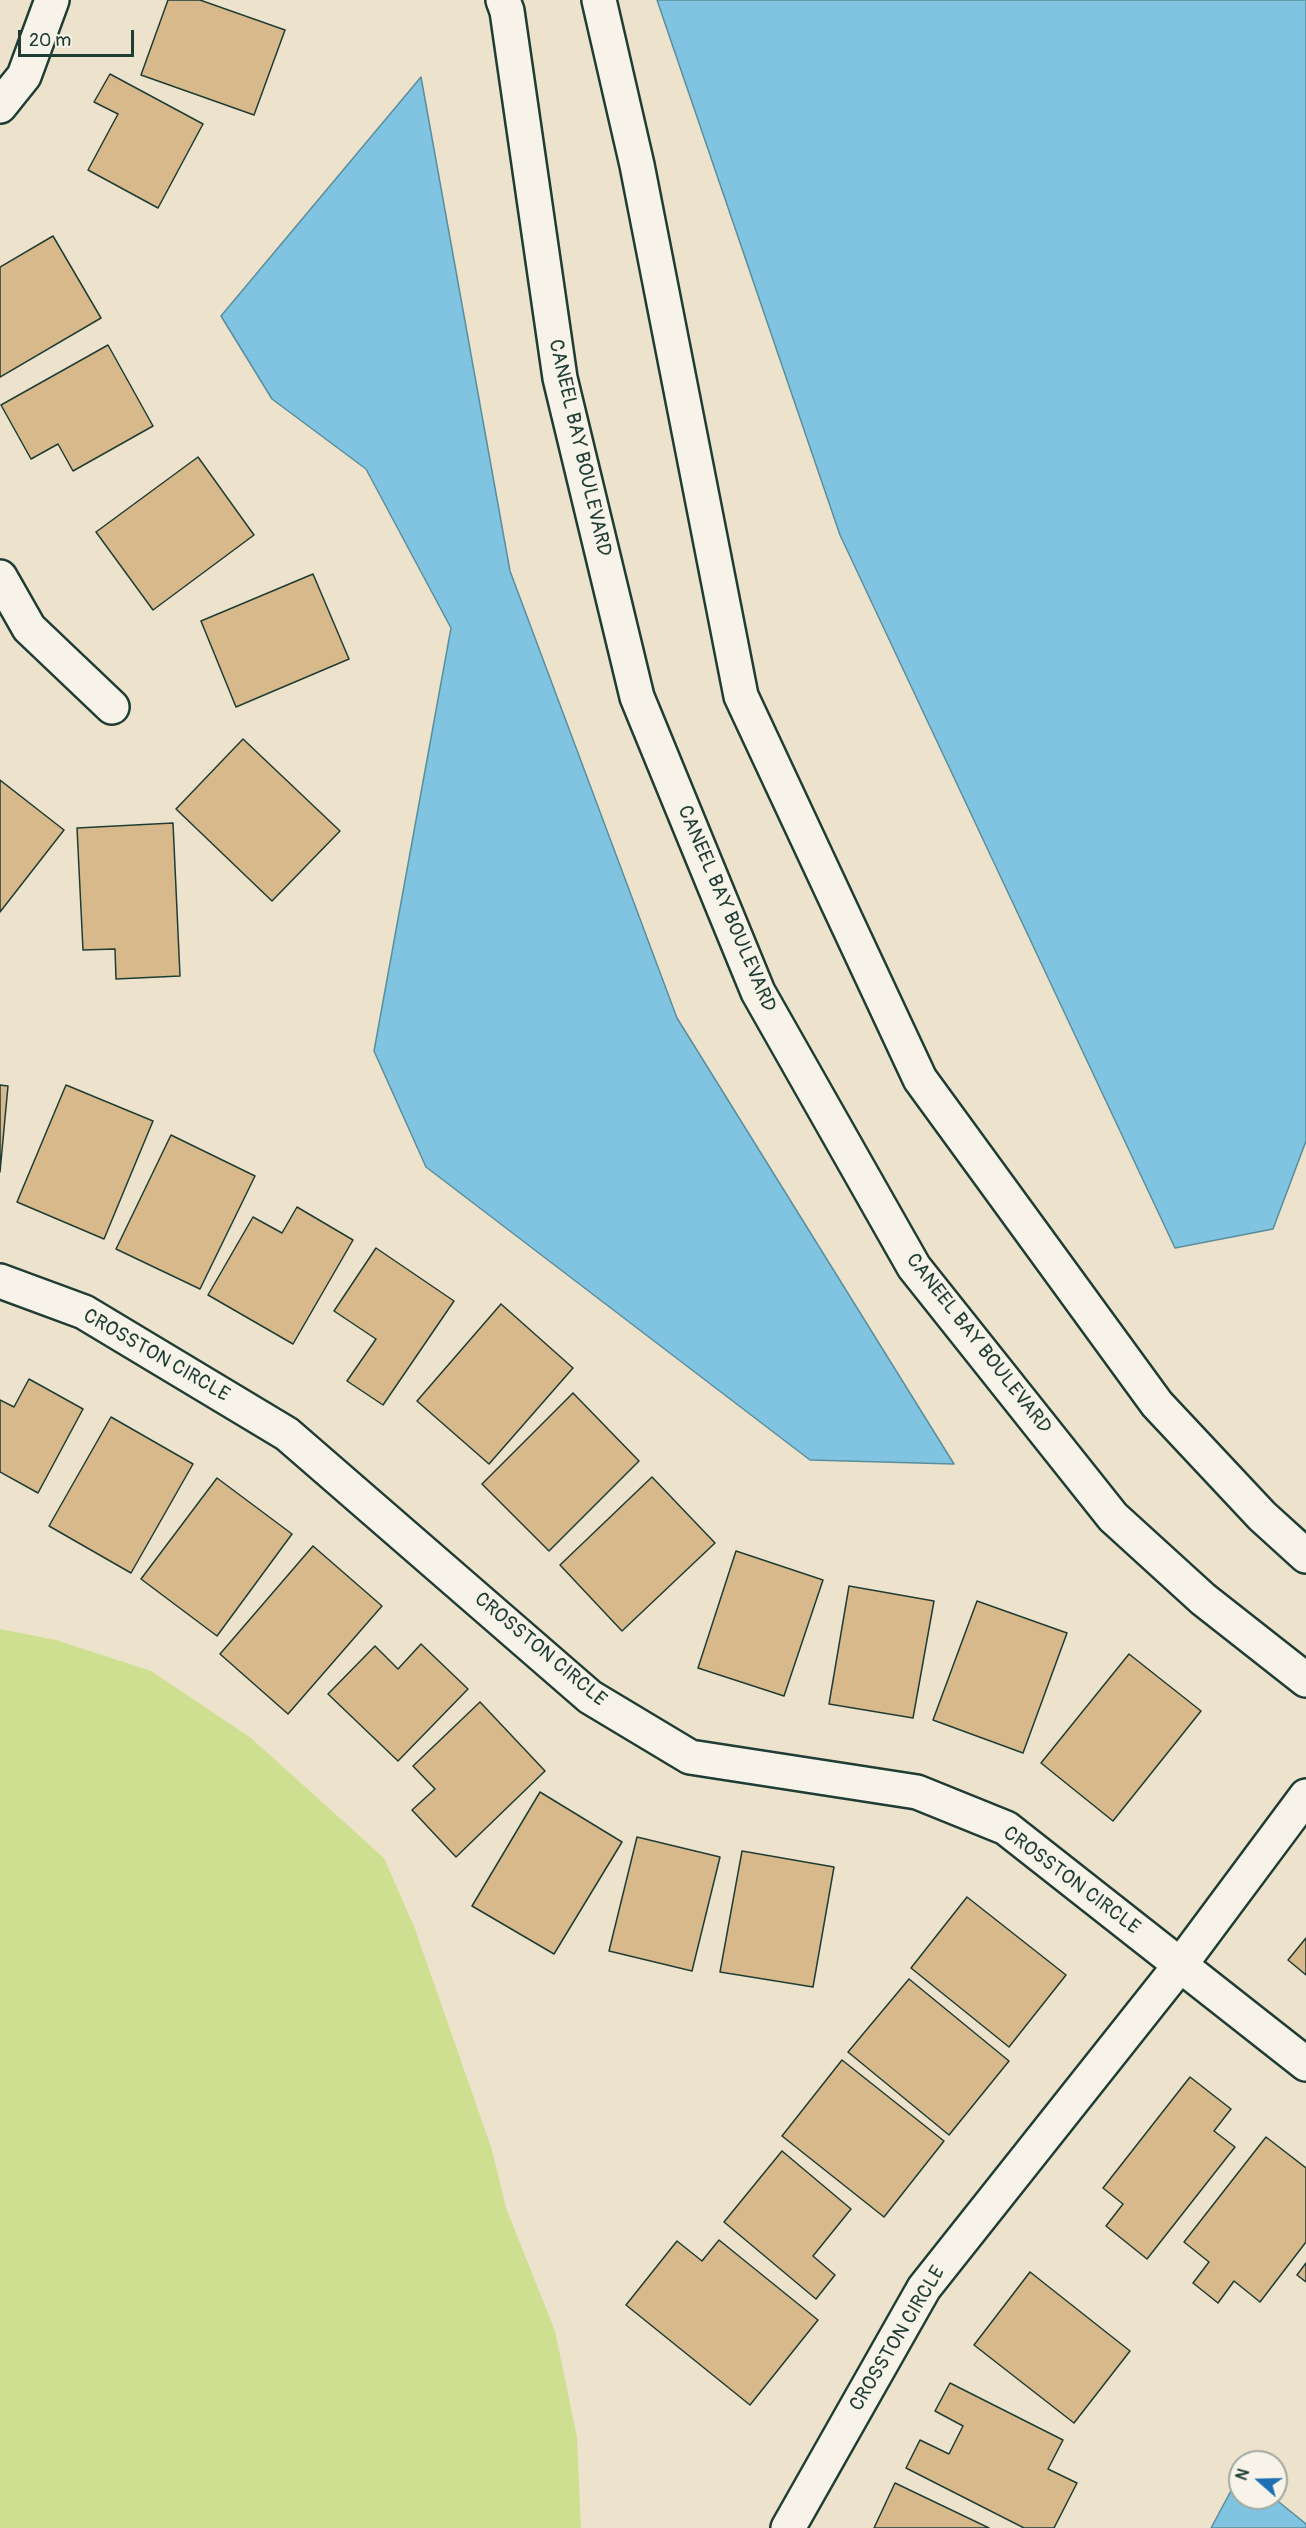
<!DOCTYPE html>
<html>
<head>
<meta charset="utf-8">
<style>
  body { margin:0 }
  #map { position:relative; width:1306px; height:2528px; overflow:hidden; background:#ede2cc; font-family:Pangolin,sans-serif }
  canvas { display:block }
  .north { position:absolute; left:1228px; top:2450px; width:60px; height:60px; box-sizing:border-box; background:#f7f3e8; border:2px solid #a1aaa0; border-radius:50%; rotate:290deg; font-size:16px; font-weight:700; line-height:24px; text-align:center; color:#1f3d34 }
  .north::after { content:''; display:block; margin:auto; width:21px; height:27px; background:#1f6fb2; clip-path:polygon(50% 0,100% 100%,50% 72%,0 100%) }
  .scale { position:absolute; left:18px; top:30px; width:116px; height:27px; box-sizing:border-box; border:3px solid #1f3d34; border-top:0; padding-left:8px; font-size:18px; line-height:21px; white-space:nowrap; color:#1f3d34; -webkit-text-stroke:4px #f7f3e8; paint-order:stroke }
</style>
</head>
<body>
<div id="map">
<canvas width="1306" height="2528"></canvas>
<div class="north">N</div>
<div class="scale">20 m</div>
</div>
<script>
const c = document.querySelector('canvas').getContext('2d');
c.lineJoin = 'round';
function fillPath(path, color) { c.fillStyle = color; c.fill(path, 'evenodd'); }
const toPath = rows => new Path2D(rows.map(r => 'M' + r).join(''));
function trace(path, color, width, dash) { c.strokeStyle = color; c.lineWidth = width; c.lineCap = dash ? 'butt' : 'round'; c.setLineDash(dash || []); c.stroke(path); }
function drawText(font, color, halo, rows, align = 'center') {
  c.font = font + ' Pangolin,sans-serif'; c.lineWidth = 6; c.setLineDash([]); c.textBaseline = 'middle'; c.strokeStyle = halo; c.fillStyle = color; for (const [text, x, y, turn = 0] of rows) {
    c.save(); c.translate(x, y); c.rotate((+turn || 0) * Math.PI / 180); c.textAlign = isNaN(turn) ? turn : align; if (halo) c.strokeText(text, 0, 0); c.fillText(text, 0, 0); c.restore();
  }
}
const green = toPath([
  [0,1629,56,1640,151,1671,251,1738,384,1858,415,1929,492,2150,506,2208,555,2331,577,2437,581,2528,0,2528]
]);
const water = toPath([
  [657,0,1306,0,1306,1141,1273,1229,1175,1248,840,535,657,0],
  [421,77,510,571,677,1018,954,1464,810,1460,426,1167,374,1051,451,628,366,469,272,399,221,316,421,77],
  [1240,2474,1240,2498,1274,2498,1306,2524,1306,2528,1211,2528,1240,2474]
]);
const building = toPath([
  [168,0,200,0,285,30,254,115,141,75,168,0],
  [110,74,203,124,158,208,88,170,118,114,94,102,110,74],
  [53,236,101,318,0,377,0,267,53,236],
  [108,345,153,426,73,471,58,444,31,459,1,405,108,345],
  [198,457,254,535,153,610,96,532,198,457],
  [313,574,349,659,236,707,201,621,313,574],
  [243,739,340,831,272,901,176,809,243,739],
  [0,780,64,830,0,912,0,780],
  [173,823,180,976,116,979,115,949,83,950,77,828,173,823],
  [0,1085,8,1086,0,1172,0,1085],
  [66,1085,153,1121,104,1239,17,1202,66,1085],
  [171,1135,255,1176,200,1289,116,1249,171,1135],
  [297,1207,353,1240,293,1344,208,1295,253,1217,282,1233,297,1207],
  [376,1248,454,1301,383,1405,347,1381,376,1339,334,1311,376,1248],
  [501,1304,573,1368,489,1464,417,1401,501,1304],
  [29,1379,83,1409,38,1493,0,1472,0,1400,14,1407,29,1379],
  [573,1393,639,1461,549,1551,482,1484,573,1393],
  [111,1417,193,1464,131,1573,49,1526,111,1417],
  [652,1477,715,1543,622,1631,560,1565,652,1477],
  [217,1478,292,1534,217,1636,141,1579,217,1478],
  [313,1546,382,1606,288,1714,220,1654,313,1546],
  [736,1551,823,1580,784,1696,698,1668,736,1551],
  [849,1586,934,1601,913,1718,829,1704,849,1586],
  [977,1601,1067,1633,1023,1753,933,1720,977,1601],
  [421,1644,468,1689,398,1761,328,1694,375,1646,398,1669,421,1644],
  [1129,1654,1201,1711,1113,1821,1041,1763,1129,1654],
  [480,1702,545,1771,456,1857,412,1810,435,1789,413,1766,480,1702],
  [540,1792,622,1842,554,1954,472,1906,540,1792],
  [637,1837,720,1857,692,1971,609,1951,637,1837],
  [742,1851,834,1867,813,1987,720,1972,742,1851],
  [967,1897,1066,1975,1009,2047,911,1968,967,1897],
  [1306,1938,1306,1975,1288,1960,1306,1938],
  [909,1979,1009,2061,949,2135,848,2052,909,1979],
  [842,2060,944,2141,884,2217,782,2136,842,2060],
  [1190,2077,1231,2109,1214,2131,1235,2147,1147,2259,1106,2226,1123,2204,1103,2188,1190,2077],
  [1266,2137,1306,2168,1306,2242,1260,2302,1234,2281,1218,2303,1193,2283,1209,2262,1184,2242,1266,2137],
  [782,2151,851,2209,813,2256,835,2275,816,2299,724,2222,782,2151],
  [719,2240,818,2320,750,2405,626,2305,677,2241,702,2261,719,2240],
  [1306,2263,1306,2282,1297,2275,1306,2263],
  [1030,2272,1130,2351,1074,2423,974,2345,1030,2272],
  [950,2383,1063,2440,1048,2469,1077,2483,1054,2528,1024,2528,906,2468,920,2440,949,2454,963,2426,935,2411,950,2383],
  [895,2483,989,2528,874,2528,895,2483]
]);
const street = toPath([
  [0,106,24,76,52,0],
  [0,577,29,628,112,707],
  [0,1281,84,1312,287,1434,590,1697,690,1757,917,1792,1006,1828,1306,2064],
  [788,2528,924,2288,1181,1964,1306,1796]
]);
const secondary = toPath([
  [503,0,507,11,560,378,637,697,758,992,914,1267,1113,1517,1203,1599,1306,1680],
  [599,0,637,165,741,696,920,1079,1157,1404,1262,1516,1306,1556]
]);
const streetNames = [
  ["CANEEL BAY BOULEVARD",579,448,77],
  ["CANEEL BAY BOULEVARD",726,909,67],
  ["CANEEL BAY BOULEVARD",978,1344,52],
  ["CROSSTON CIRCLE",156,1356,30],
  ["CROSSTON CIRCLE",540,1650,40],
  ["CROSSTON CIRCLE",1071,1881,37],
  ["CROSSTON CIRCLE",898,2339,-59]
];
fillPath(green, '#cfdf92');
fillPath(water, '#81c4e2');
trace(water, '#5a8e9c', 1.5);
fillPath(building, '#d7b98b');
trace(building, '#1f3d34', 1.5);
trace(street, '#1f3d34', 38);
trace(secondary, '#1f3d34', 38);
trace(street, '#f7f3e8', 33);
trace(secondary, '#f7f3e8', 33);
drawText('20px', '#1f3d34', '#f7f3e8', streetNames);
</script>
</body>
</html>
